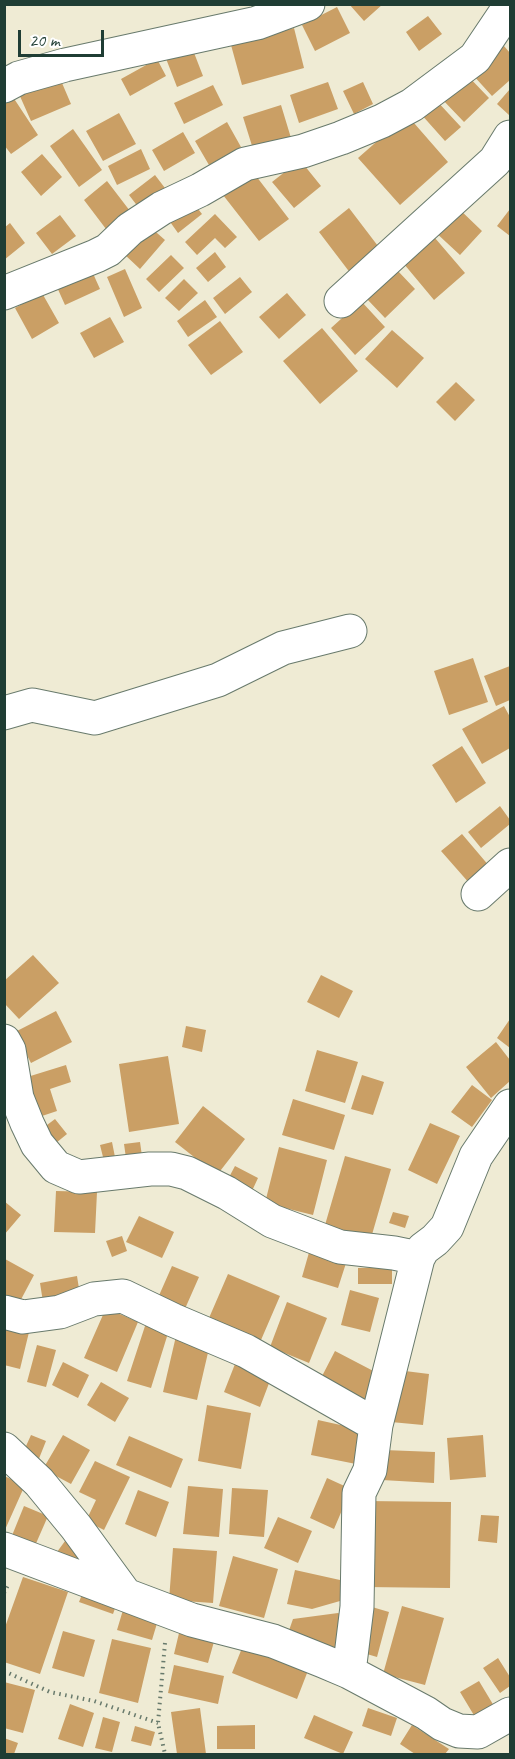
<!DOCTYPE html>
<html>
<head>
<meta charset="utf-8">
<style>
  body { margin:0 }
  #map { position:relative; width:515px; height:1759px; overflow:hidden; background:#efebd4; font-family:Caveat,sans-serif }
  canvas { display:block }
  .frame { position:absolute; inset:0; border:6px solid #1f3d34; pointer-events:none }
  .scale { position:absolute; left:18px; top:30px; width:86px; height:27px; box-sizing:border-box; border:3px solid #1f3d34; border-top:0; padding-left:8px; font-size:18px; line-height:21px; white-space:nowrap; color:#1f3d34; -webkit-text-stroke:4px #fff; paint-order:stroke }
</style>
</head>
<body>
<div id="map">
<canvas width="515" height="1759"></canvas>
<div class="frame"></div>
<div class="scale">20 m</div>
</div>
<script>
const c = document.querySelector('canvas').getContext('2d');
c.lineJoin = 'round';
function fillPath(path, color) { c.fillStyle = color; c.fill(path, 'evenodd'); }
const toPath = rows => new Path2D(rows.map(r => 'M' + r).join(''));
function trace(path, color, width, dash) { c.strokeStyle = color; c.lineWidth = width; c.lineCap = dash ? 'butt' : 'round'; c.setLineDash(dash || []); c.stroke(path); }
const building = toPath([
  [349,4,383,4,364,21],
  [337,7,350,33,315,51,302,25],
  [428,16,442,34,419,51,406,32],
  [294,28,304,68,242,85,231,45],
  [191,45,203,76,177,87,165,56],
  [504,46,510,53,510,80,492,96,472,74],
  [157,59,166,76,130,96,121,79],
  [465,73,489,98,464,122,440,97],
  [59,76,71,104,31,121,19,94],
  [328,82,338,109,299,123,290,95],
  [363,82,373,104,354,114,343,91],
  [213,85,223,105,184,124,174,103],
  [510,89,510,114,509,115,497,104],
  [9,91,38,135,11,154,4,145,4,94],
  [435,99,461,127,445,141,420,113],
  [281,105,291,138,253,149,243,117],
  [119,113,136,144,103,161,86,131],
  [407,115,448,162,400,205,358,158],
  [227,122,241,147,209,165,195,141],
  [73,129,102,170,79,187,50,146],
  [183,132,195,153,164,171,152,150],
  [141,149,150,169,117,185,108,166],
  [42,154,62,177,41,196,21,172],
  [300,160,321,186,294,208,272,182],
  [253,172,289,219,259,241,223,195],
  [155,175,168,192,142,212,129,195],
  [107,181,130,211,106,229,84,200],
  [192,201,202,214,178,233,168,219],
  [456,206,482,231,460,255,433,230],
  [349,208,381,250,351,274,319,232],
  [510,209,510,236,497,226],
  [215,214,237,237,225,248,215,238,197,255,185,242],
  [60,215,76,236,52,254,36,233],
  [10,223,25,243,4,260,4,228],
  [149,226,165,240,140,269,124,254],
  [435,238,465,273,434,300,404,264],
  [215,252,226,267,208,282,196,268],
  [171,255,184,268,159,292,146,279],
  [91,269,100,289,65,305,56,285],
  [125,269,142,308,124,317,107,277],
  [397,270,415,289,385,318,367,299],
  [240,277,252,292,225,314,213,298],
  [184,279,198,293,179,311,165,298],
  [42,293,59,323,32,339,15,308],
  [287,293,306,315,279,339,259,317],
  [205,300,217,317,188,337,177,321],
  [361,301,385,327,355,355,331,328],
  [110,317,124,342,94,358,80,333],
  [220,321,243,352,211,375,188,345],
  [322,328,358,371,320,404,283,361],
  [392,330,424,358,397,388,365,359],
  [456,382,475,400,455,421,436,402],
  [473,658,488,702,449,715,434,671],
  [510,666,510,700,496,706,484,676],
  [504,706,510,717,510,748,482,764,462,729],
  [462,746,486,783,456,803,432,765],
  [500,806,510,820,510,824,481,848,468,832],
  [462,834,490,867,470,884,441,851],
  [33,955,59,983,19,1019,4,1003,4,981],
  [321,975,353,991,339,1018,307,1002],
  [56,1011,72,1042,31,1063,15,1032],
  [510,1019,510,1048,497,1038],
  [186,1026,206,1030,202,1052,182,1047],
  [496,1042,510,1060,510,1081,491,1098,466,1067],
  [317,1050,358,1062,345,1103,305,1091],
  [168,1056,179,1124,129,1132,119,1064],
  [66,1065,71,1082,50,1089,57,1111,36,1118,24,1078],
  [362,1075,384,1082,373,1115,351,1109],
  [472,1085,492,1100,472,1127,451,1112],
  [293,1099,345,1115,334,1150,282,1135],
  [203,1106,245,1139,217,1175,175,1142],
  [55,1119,67,1134,51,1147,39,1131],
  [430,1123,460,1136,437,1184,408,1170],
  [112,1142,116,1162,105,1165,100,1145],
  [140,1142,143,1163,127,1165,124,1144],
  [279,1147,327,1160,313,1215,265,1203],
  [345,1156,391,1169,371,1238,325,1225],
  [235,1166,258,1178,251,1193,227,1181],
  [56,1191,97,1192,95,1233,54,1232],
  [4,1201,21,1215,4,1235],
  [393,1212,409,1216,405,1228,389,1223],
  [139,1216,174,1232,162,1258,126,1242],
  [122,1236,127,1251,112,1257,106,1241],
  [310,1249,347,1260,338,1288,302,1277],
  [5,1259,34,1275,17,1307,5,1300],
  [172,1266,199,1277,184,1311,157,1300],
  [392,1267,392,1284,358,1284,358,1268],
  [228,1274,280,1296,261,1340,209,1318],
  [77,1276,80,1295,43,1302,40,1283],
  [350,1290,379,1298,370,1332,341,1325],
  [287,1302,327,1318,309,1363,270,1347],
  [106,1308,138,1322,117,1372,84,1358],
  [4,1323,30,1328,20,1369,4,1365],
  [146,1323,169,1330,151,1388,127,1381],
  [176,1336,210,1344,197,1400,163,1392],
  [37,1345,56,1350,46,1387,27,1382],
  [335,1351,381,1375,365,1404,320,1380],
  [63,1362,89,1375,78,1398,52,1385],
  [235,1364,271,1378,260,1407,224,1392],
  [397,1370,429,1374,423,1425,391,1422],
  [101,1382,129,1398,115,1422,87,1405],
  [207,1405,251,1413,241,1469,198,1461],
  [318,1420,363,1430,356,1464,311,1455],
  [31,1435,46,1441,38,1461,22,1455],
  [63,1435,90,1450,71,1484,43,1469],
  [483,1435,486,1477,450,1480,447,1438],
  [129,1436,183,1459,171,1488,116,1465],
  [384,1450,435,1452,434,1483,382,1480],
  [95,1461,130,1477,104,1530,86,1521,96,1500,79,1492],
  [4,1476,25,1485,4,1532],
  [327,1478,351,1489,334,1529,310,1518],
  [188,1486,223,1489,219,1537,183,1534],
  [232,1488,268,1490,264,1537,229,1534],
  [138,1490,169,1502,156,1537,125,1524],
  [366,1501,451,1502,450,1588,365,1587],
  [24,1506,48,1516,34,1548,11,1538],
  [481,1515,499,1516,497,1543,478,1541],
  [278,1517,312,1531,298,1563,264,1548],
  [68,1537,89,1551,78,1567,57,1552],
  [173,1548,217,1551,213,1603,169,1600],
  [233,1556,278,1569,264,1618,219,1606],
  [295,1570,349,1582,347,1599,312,1609,287,1604],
  [23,1577,68,1592,40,1674,4,1662,4,1630],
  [85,1587,118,1600,113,1614,79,1602],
  [402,1606,444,1618,425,1685,383,1674],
  [372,1607,389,1612,377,1657,360,1652],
  [123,1610,158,1620,152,1640,117,1630],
  [338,1613,347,1618,337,1655,286,1639,293,1619],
  [180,1629,215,1638,208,1663,174,1654],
  [63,1631,95,1640,84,1677,52,1668],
  [112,1639,151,1648,138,1703,99,1693],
  [244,1643,309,1668,297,1699,232,1673],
  [498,1658,510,1677,510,1686,500,1693,483,1668],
  [174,1665,224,1676,218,1704,168,1693],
  [479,1681,494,1706,475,1717,460,1692],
  [4,1682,35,1690,23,1733,4,1728],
  [70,1704,94,1713,83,1747,58,1739],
  [200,1708,206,1754,177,1754,171,1712],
  [368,1708,397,1718,391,1736,362,1726],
  [314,1715,353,1732,343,1754,304,1738],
  [103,1717,120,1722,112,1752,95,1748],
  [255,1725,255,1749,217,1749,217,1726],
  [412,1725,449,1749,445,1754,415,1754,400,1744],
  [135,1726,155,1732,151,1746,131,1741],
  [4,1738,18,1743,14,1754,4,1754]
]);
const path = toPath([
  [4,1593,9,1583],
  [165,1643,158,1723,165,1754],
  [4,1671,50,1692,94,1701,158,1723]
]);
const street = toPath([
  [4,86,19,78,65,65,257,23,308,4],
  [4,293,96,256,108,250,130,229,162,208,200,190,245,164,303,151,341,138,382,121,412,105,475,58,510,6],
  [341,301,495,161,510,137],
  [4,713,32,705,95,718,218,680,283,648,350,631],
  [478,894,510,865],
  [4,1041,9,1050,17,1098,27,1123,37,1144,56,1167,79,1177,150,1169,171,1169,187,1173,227,1193,272,1221,340,1247,394,1253,418,1258,423,1249,435,1240,447,1227,476,1156,510,1106],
  [4,1312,23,1317,60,1312,94,1299,123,1296,173,1320,246,1351,376,1425],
  [4,1449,39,1482,76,1527,125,1594],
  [4,1549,192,1620,273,1641,323,1661,349,1672,426,1713,442,1724,459,1731,478,1732,510,1714],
  [349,1672,357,1607,359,1493,370,1470,376,1425,418,1258]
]);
fillPath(building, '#ca9f65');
trace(street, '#687a6c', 35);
trace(path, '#687a6c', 4, [1.5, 4.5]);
trace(street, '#fff', 33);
</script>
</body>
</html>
